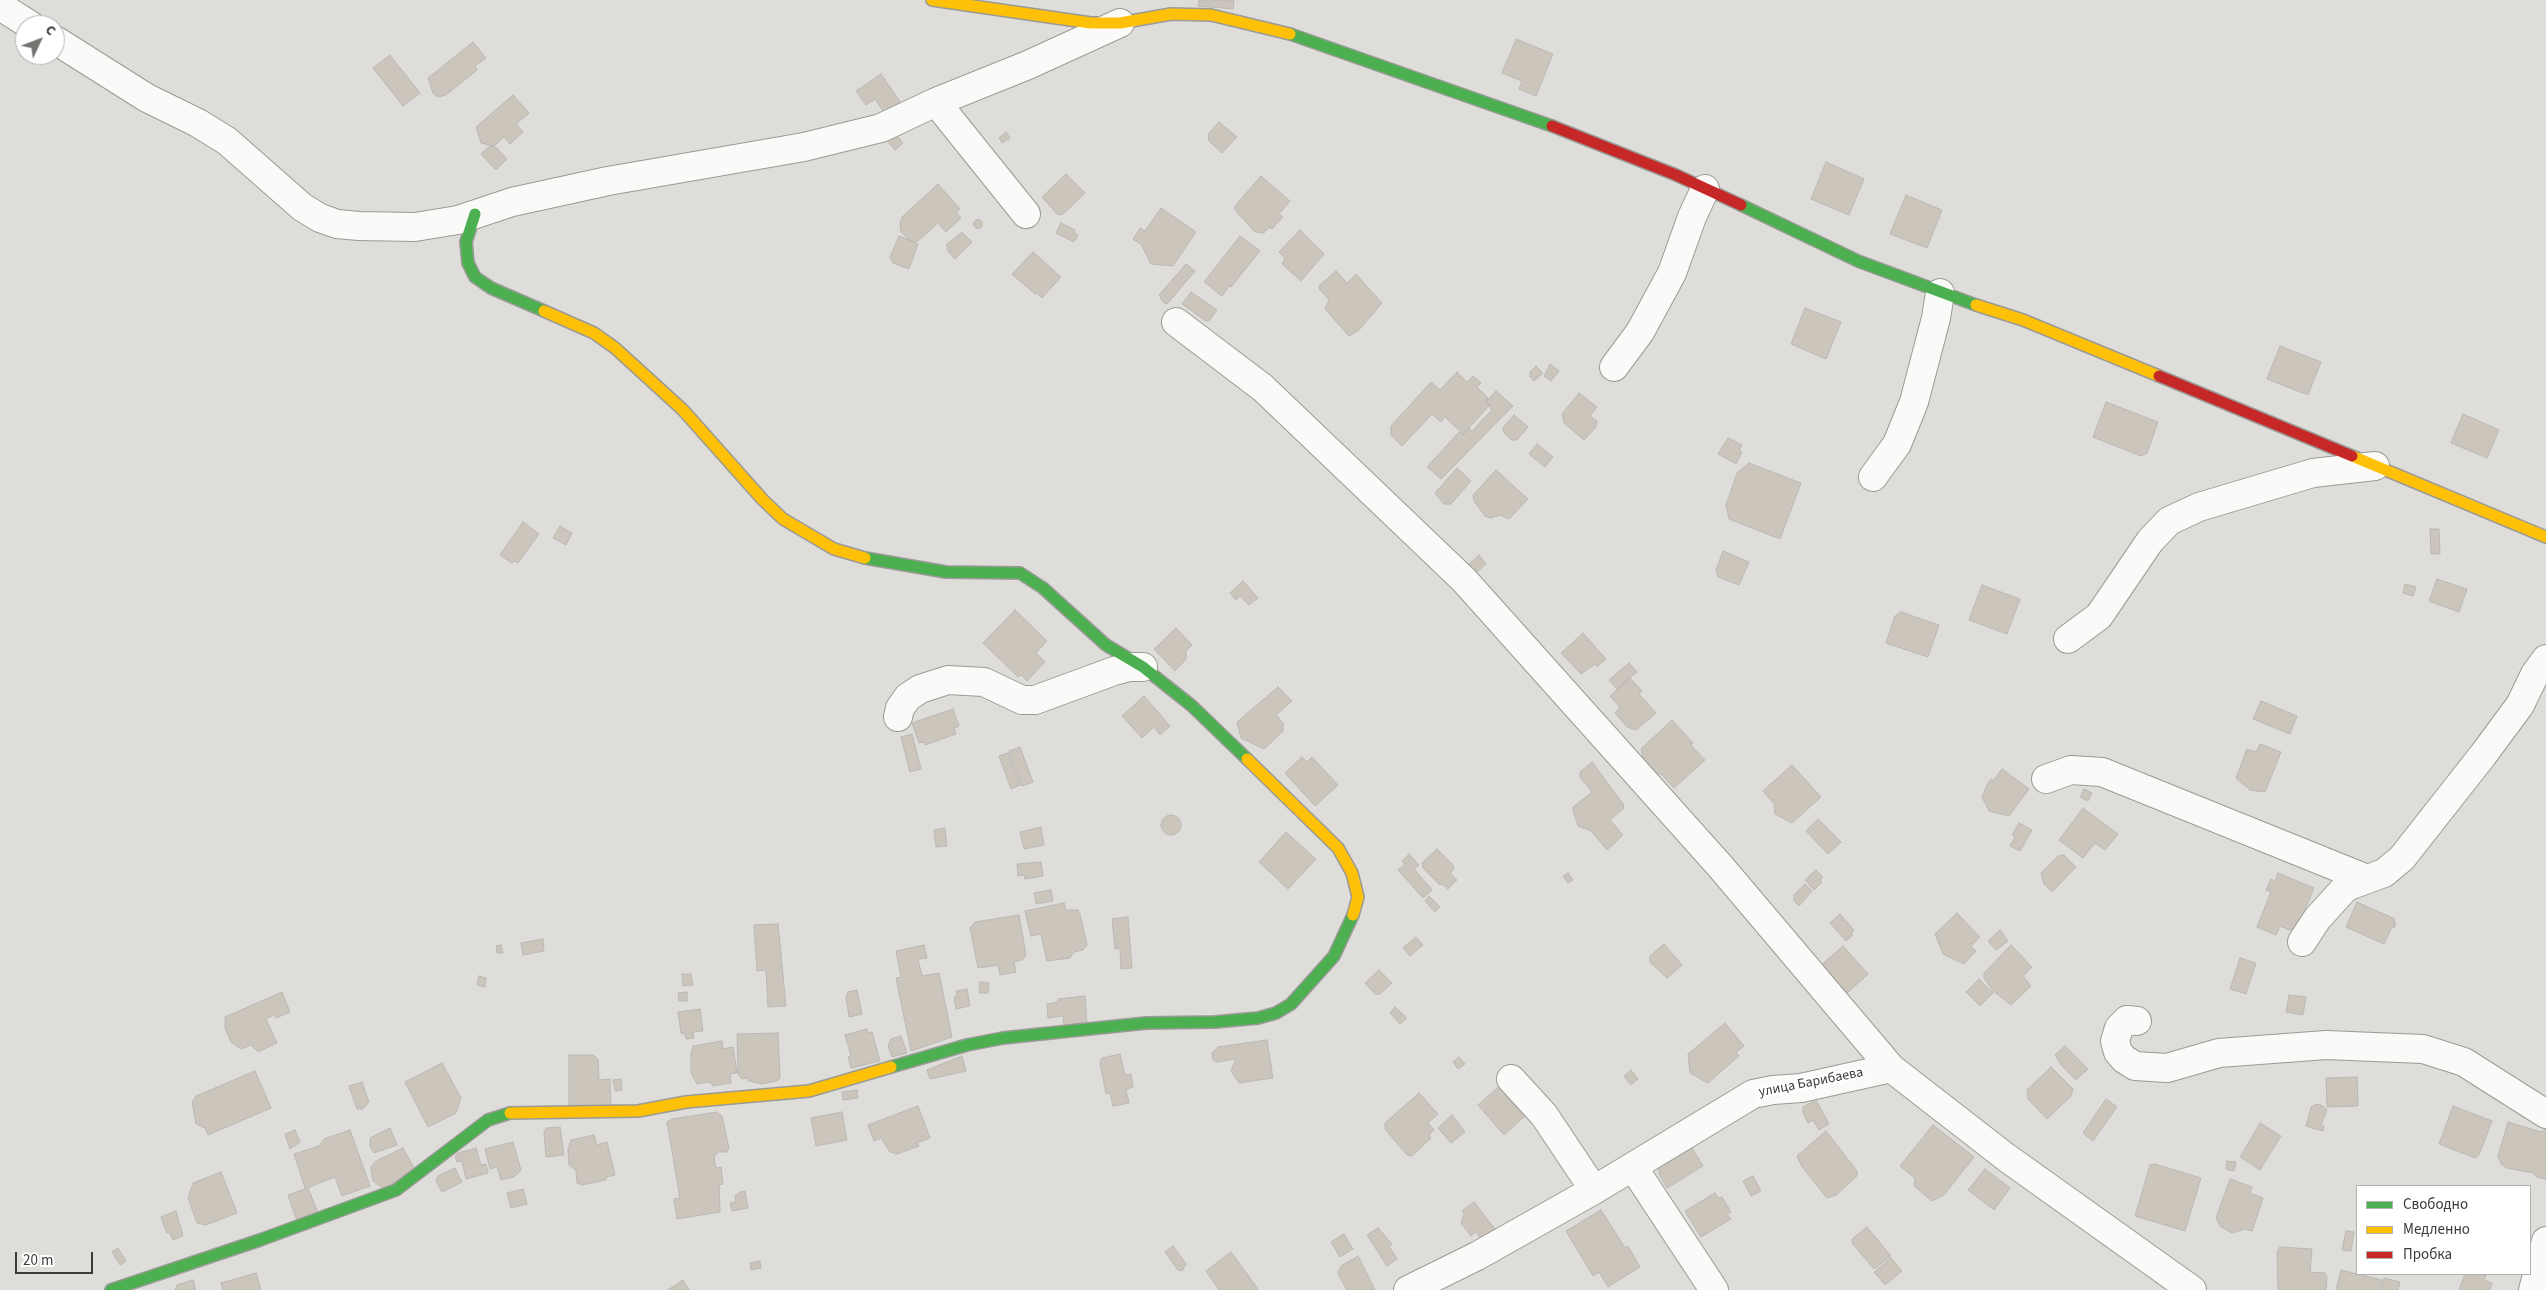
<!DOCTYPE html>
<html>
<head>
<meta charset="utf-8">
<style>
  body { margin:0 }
  #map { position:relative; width:2546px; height:1290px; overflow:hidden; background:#deddd9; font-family:"Source Sans 3",sans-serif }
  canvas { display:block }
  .legend { position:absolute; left:2356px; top:1185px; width:175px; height:90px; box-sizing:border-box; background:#fff; border:1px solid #b1b0af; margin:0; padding:6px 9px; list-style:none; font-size:15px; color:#3b3a37 }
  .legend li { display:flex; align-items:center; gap:10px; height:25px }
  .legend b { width:25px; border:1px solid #b1b0af }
  .north { position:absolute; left:15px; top:15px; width:50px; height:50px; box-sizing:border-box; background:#fff; border:1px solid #b1b0af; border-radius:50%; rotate:47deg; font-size:14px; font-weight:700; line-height:20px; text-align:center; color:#3b3a37 }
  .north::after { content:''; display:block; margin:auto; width:18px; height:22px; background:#747370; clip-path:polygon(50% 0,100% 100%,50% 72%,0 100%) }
  .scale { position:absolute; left:15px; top:1252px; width:78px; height:22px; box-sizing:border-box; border:2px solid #3b3a37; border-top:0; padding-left:6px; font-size:15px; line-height:18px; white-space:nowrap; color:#3b3a37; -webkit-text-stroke:4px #fff; paint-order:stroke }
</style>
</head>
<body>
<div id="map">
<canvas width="2546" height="1290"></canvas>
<ul class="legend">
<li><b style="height:6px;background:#4caf50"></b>Свободно</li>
<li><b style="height:6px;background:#ffc107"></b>Медленно</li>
<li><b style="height:6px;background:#c62828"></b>Пробка</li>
</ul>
<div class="north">С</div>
<div class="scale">20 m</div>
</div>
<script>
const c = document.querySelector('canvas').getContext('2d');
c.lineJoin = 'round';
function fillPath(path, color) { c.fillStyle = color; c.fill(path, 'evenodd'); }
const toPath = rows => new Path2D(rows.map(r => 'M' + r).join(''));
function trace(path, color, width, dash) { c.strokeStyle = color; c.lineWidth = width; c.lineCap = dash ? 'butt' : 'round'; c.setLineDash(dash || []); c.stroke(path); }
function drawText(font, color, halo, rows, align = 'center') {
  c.font = font + ' "Source Sans 3",sans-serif'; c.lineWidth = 5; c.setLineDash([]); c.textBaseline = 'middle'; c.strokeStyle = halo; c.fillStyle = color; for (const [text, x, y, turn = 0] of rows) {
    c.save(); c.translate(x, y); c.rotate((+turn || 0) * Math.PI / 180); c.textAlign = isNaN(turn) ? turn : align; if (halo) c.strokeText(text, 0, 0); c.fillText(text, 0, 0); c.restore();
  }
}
const building = toPath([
  [1199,0,1234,0,1233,9,1198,6,1199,0],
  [1516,39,1553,54,1536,96,1519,89,1522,81,1502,73,1516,39],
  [473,42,486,58,475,66,477,70,446,95,438,97,433,93,428,78,473,42],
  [390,55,420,93,403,106,373,68,390,55],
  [881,74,901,103,885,114,875,99,866,105,856,91,881,74],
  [513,95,529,113,516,124,523,132,510,144,504,137,494,146,481,143,476,127,513,95],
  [1219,122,1237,137,1222,153,1209,141,1208,134,1219,122],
  [1006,132,1010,138,1002,143,999,138,1006,132],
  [895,133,903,143,895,150,887,141,895,133],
  [490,146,496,147,507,159,496,170,481,154,490,146],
  [1826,162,1864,179,1849,215,1811,199,1826,162],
  [1066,174,1085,193,1062,215,1057,214,1042,197,1066,174],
  [1261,176,1290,201,1279,214,1283,217,1272,229,1269,227,1264,233,1255,232,1235,210,1235,206,1261,176],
  [938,184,960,209,956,212,961,218,946,232,938,223,918,241,914,242,908,239,901,232,900,224,902,217,938,184],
  [1906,195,1942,210,1927,248,1890,234,1906,195],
  [1161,208,1196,232,1173,266,1151,264,1141,244,1133,239,1140,228,1145,231,1161,208],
  '973.5 224a4.5 4.5 0 1 1 9 0a4.5 4.5 0 1 1-9 0Z',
  [1061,223,1075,230,1074,233,1078,235,1074,242,1056,233,1061,223],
  [1300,230,1324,254,1301,281,1282,264,1285,258,1279,252,1300,230],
  [962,232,972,242,955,259,947,250,948,248,946,245,962,232],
  [899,236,918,244,909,269,893,263,890,257,899,236],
  [1240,236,1260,251,1231,287,1229,286,1222,296,1204,282,1240,236],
  [1033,252,1061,277,1042,298,1037,293,1035,294,1012,274,1033,252],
  [1186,264,1195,271,1167,304,1163,302,1159,295,1186,264],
  [1336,271,1347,283,1356,274,1382,303,1359,330,1349,336,1325,309,1329,300,1320,290,1319,286,1336,271],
  [1191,292,1217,310,1210,320,1206,321,1182,304,1191,292],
  [1805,308,1841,322,1826,359,1791,344,1805,308],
  [2280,346,2321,362,2308,395,2267,379,2280,346],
  [1550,364,1559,371,1551,381,1544,376,1550,364],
  [1536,366,1543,373,1534,381,1530,377,1530,372,1536,366],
  [1457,372,1467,382,1473,376,1481,383,1477,387,1488,398,1485,401,1490,405,1463,434,1445,417,1441,422,1432,414,1402,446,1391,435,1391,426,1431,382,1440,390,1457,372],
  [1496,391,1513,406,1441,479,1427,467,1459,432,1463,435,1469,428,1472,431,1492,410,1486,401,1496,391],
  [1579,393,1597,407,1590,416,1597,421,1596,427,1584,440,1564,423,1562,414,1579,393],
  [2106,402,2158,422,2147,453,2141,456,2093,437,2106,402],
  [2463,414,2499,430,2487,458,2451,443,2463,414],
  [1514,415,1528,427,1517,440,1512,440,1504,433,1503,428,1514,415],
  [1728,438,1742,445,1739,451,1742,452,1736,464,1718,454,1728,438],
  [1537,444,1553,457,1545,467,1529,454,1537,444],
  [1749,463,1801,483,1780,539,1729,519,1726,505,1737,473,1749,463],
  [1457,468,1471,481,1451,504,1444,504,1435,493,1457,468],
  [1496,470,1528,499,1509,519,1500,515,1491,518,1485,516,1474,501,1473,495,1496,470],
  [523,522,539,534,518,563,514,561,512,563,500,555,523,522],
  [560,526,572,533,566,545,553,538,560,526],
  [2430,529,2439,529,2440,554,2431,554,2430,529],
  [1723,551,1749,562,1739,585,1718,577,1716,570,1723,551],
  [1479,555,1486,564,1472,576,1465,568,1479,555],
  [2437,579,2467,589,2459,612,2429,601,2437,579],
  [1243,581,1258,598,1249,605,1240,596,1236,600,1230,593,1243,581],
  [2405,584,2416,587,2413,596,2403,593,2405,584],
  [1982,585,2020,599,2007,634,1969,620,1982,585],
  [1015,610,1047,641,1036,653,1045,662,1027,681,1021,675,1018,677,983,643,1015,610],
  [1901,612,1939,625,1928,657,1886,643,1895,616,1901,612],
  [1176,628,1192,645,1186,651,1186,659,1175,671,1154,649,1176,628],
  [1583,633,1606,659,1597,667,1595,664,1581,674,1561,653,1583,633],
  [1629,663,1637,672,1617,689,1609,680,1629,663],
  [1630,678,1642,691,1639,694,1656,713,1636,730,1627,727,1615,713,1620,707,1610,696,1630,678],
  [1278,687,1292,701,1276,715,1283,723,1283,731,1264,749,1241,738,1237,722,1278,687],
  [1144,696,1170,726,1160,735,1154,727,1142,738,1122,716,1144,696],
  [2261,701,2297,716,2290,734,2253,719,2261,701],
  [953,709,959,726,954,728,956,734,925,745,924,742,919,743,912,723,953,709],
  [1672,720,1693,743,1691,745,1705,760,1674,788,1662,775,1645,767,1641,749,1672,720],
  [912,734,921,769,910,772,901,737,912,734],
  [2260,744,2281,752,2265,792,2250,790,2236,778,2247,749,2256,752,2260,744],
  [1020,747,1033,782,1022,786,1009,751,1020,747],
  [1008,753,1020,785,1011,789,999,756,1008,753],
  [1302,757,1307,762,1312,757,1338,785,1315,806,1285,773,1302,757],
  [1592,762,1624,805,1623,809,1610,820,1623,835,1607,850,1591,831,1578,826,1573,810,1573,807,1592,792,1580,777,1580,772,1592,762],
  [1792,765,1821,797,1792,823,1775,814,1774,804,1763,791,1792,765],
  [2002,769,2029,789,2009,816,1989,811,1982,797,1987,785,1991,779,1993,781,2002,769],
  [2084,789,2092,793,2088,801,2080,797,2084,789],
  [2083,808,2118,834,2105,850,2095,843,2083,858,2059,840,2083,808],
  '1161 825a10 10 0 1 1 20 0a10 10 0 1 1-20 0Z',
  [1818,819,1841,842,1828,854,1806,831,1818,819],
  [2019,823,2032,830,2020,851,2010,846,2015,837,2012,835,2019,823],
  [1041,827,1044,845,1024,849,1020,832,1041,827],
  [945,828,947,846,936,847,934,830,945,828],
  [1286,832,1316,859,1288,889,1259,862,1286,832],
  [1437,849,1453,865,1454,869,1450,873,1457,880,1448,889,1442,884,1440,885,1423,868,1422,863,1437,849],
  [1409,854,1419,865,1414,869,1432,890,1423,898,1398,870,1405,864,1402,861,1409,854],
  [2064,855,2076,867,2052,892,2044,884,2041,873,2058,856,2064,855],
  [1041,862,1043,876,1025,879,1024,875,1018,876,1017,864,1041,862],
  [1816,870,1823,877,1820,880,1822,882,1814,890,1805,880,1816,870],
  [1568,873,1573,880,1568,883,1563,876,1568,873],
  [2278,873,2314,888,2297,929,2289,930,2280,926,2276,935,2257,927,2271,892,2266,890,2271,879,2275,881,2278,873],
  [1805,884,1812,891,1799,906,1794,901,1794,895,1805,884],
  [1051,890,1053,901,1036,904,1034,893,1051,890],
  [1429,896,1440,907,1435,912,1425,901,1429,896],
  [2357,902,2395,919,2394,922,2396,923,2394,928,2392,927,2384,944,2346,927,2357,902],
  [1064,903,1066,910,1078,910,1080,914,1087,945,1083,950,1074,952,1070,958,1047,961,1041,934,1031,936,1025,911,1064,903],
  [1957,913,1980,937,1971,946,1976,951,1964,964,1943,954,1935,934,1957,913],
  [1840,914,1854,930,1851,933,1853,935,1846,941,1830,923,1840,914],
  [1019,915,1026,955,1022,960,1014,962,1016,972,1000,975,998,965,978,968,970,928,975,922,1019,915],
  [1128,917,1132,968,1121,969,1120,948,1115,949,1112,919,1128,917],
  [778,924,786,1006,768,1007,766,970,757,971,754,925,778,924],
  [2000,930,2008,941,1996,950,1988,941,2000,930],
  [1416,937,1423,945,1410,956,1403,948,1416,937],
  [543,939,544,951,523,955,521,943,543,939],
  [1664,944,1682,965,1667,978,1650,962,1650,956,1664,944],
  [501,945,503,953,497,953,496,946,501,945],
  [924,945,927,958,918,959,922,976,939,973,952,1037,911,1051,896,978,901,977,896,951,924,945],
  [2011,945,2032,967,2023,976,2031,986,2011,1005,1992,990,1984,978,1984,973,2011,945],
  [1843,946,1868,974,1846,994,1820,966,1843,946],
  [2240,958,2256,963,2246,994,2230,989,2240,958],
  [1379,970,1392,983,1380,994,1375,994,1365,983,1379,970],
  [682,974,691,974,693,985,683,986,682,974],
  [479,976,486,978,485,987,477,985,479,976],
  [1979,979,1993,993,1980,1006,1966,992,1979,979],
  [980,982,989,983,988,993,979,993,980,982],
  [967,989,970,1006,956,1009,954,997,957,997,956,991,967,989],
  [857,990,862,1014,849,1017,846,997,848,992,857,990],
  [282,992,290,1012,276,1018,274,1015,266,1019,277,1043,258,1052,251,1045,241,1049,231,1042,225,1028,225,1017,282,992],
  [687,992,687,1001,679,1001,678,993,687,992],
  [2289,995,2306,997,2303,1015,2286,1012,2289,995],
  [1085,996,1087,1024,1064,1026,1063,1016,1048,1018,1047,1004,1058,1002,1058,999,1085,996],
  [1395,1007,1407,1018,1400,1024,1390,1013,1395,1007],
  [700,1009,703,1031,693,1032,694,1038,686,1039,685,1034,681,1033,678,1012,700,1009],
  [1725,1023,1744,1046,1736,1052,1739,1056,1708,1083,1690,1073,1688,1054,1725,1023],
  [867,1029,868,1033,872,1032,880,1061,851,1068,848,1057,851,1056,845,1035,867,1029],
  [778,1033,780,1078,777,1081,761,1084,749,1081,747,1078,742,1079,738,1074,737,1034,778,1033],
  [901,1036,907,1053,892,1057,888,1046,891,1039,901,1036],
  [1267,1040,1273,1078,1239,1083,1231,1071,1236,1059,1217,1062,1213,1060,1212,1053,1218,1047,1267,1040],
  [722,1041,723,1049,733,1047,737,1073,730,1074,731,1083,713,1086,710,1082,697,1084,691,1073,691,1054,693,1046,722,1041],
  [2065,1046,2088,1069,2076,1080,2061,1065,2055,1055,2065,1046],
  [1120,1054,1125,1075,1131,1074,1133,1087,1126,1089,1129,1103,1113,1106,1110,1093,1106,1094,1100,1063,1102,1058,1120,1054],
  [569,1055,593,1055,598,1059,599,1080,610,1079,611,1106,569,1105,569,1055],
  [962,1056,966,1071,930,1079,927,1070,962,1056],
  [1459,1057,1465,1064,1458,1069,1453,1062,1459,1057],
  [442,1063,461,1098,456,1113,428,1127,405,1082,442,1063],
  [2051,1067,2073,1089,2071,1096,2047,1119,2028,1099,2027,1090,2051,1067],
  [1631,1070,1638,1079,1631,1085,1624,1076,1631,1070],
  [255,1071,271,1108,208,1135,205,1128,196,1124,192,1102,196,1096,255,1071],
  [2357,1077,2358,1106,2327,1107,2326,1078,2357,1077],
  [621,1079,622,1090,615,1091,613,1080,621,1079],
  [362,1082,369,1102,363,1109,357,1109,349,1086,362,1082],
  [1502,1084,1526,1115,1504,1135,1478,1105,1502,1084],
  [857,1090,858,1098,843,1100,842,1092,857,1090],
  [1419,1093,1438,1114,1428,1123,1434,1130,1429,1135,1431,1138,1412,1156,1407,1155,1385,1129,1385,1123,1419,1093],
  [2106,1099,2117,1107,2093,1141,2083,1133,2106,1099],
  [1816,1100,1829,1124,1819,1130,1813,1120,1808,1123,1803,1113,1803,1107,1816,1100],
  [2317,1104,2323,1106,2327,1110,2321,1125,2324,1126,2323,1131,2306,1126,2311,1107,2317,1104],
  [918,1106,930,1138,917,1143,919,1146,897,1154,890,1152,881,1138,874,1141,868,1125,918,1106],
  [2453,1106,2492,1121,2479,1155,2475,1158,2439,1144,2453,1106],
  [717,1112,722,1116,729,1148,727,1152,718,1152,714,1157,716,1168,721,1167,723,1184,719,1185,720,1212,677,1219,674,1199,680,1198,667,1122,672,1119,717,1112],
  [842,1112,847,1140,816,1146,811,1118,842,1112],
  [1452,1115,1465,1132,1451,1143,1438,1128,1452,1115],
  [2508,1122,2541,1132,2546,1129,2546,1179,2537,1177,2533,1173,2507,1168,2501,1164,2498,1156,2508,1122],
  [2260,1123,2281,1136,2260,1170,2240,1157,2260,1123],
  [1933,1125,1974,1157,1944,1195,1932,1201,1914,1186,1915,1178,1900,1166,1933,1125],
  [560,1127,564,1155,546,1157,544,1132,546,1128,560,1127],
  [390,1128,397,1145,374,1153,370,1147,370,1138,390,1128],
  [295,1130,300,1142,290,1149,285,1134,295,1130],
  [350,1130,370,1186,342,1196,335,1177,314,1185,309,1188,305,1188,294,1154,319,1146,324,1139,350,1130],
  [1826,1131,1857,1171,1857,1176,1836,1195,1827,1198,1802,1167,1797,1156,1826,1131],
  [594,1135,597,1145,607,1142,615,1175,606,1177,606,1180,582,1185,577,1183,576,1170,569,1165,568,1149,571,1140,594,1135],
  [513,1142,521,1170,514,1177,501,1180,497,1167,490,1169,485,1149,513,1142],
  [403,1148,417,1173,384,1189,373,1181,371,1167,376,1161,403,1148],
  [476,1148,481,1165,486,1164,488,1173,466,1179,462,1161,457,1162,455,1156,458,1153,476,1148],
  [1692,1148,1703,1166,1667,1188,1659,1174,1659,1168,1692,1148],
  [2227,1161,2236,1162,2234,1171,2226,1169,2227,1161],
  [2155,1164,2201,1178,2185,1231,2135,1216,2150,1165,2155,1164],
  [455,1168,462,1182,442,1192,436,1181,438,1176,455,1168],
  [1985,1169,2010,1188,1994,1210,1968,1190,1985,1169],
  [221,1172,237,1213,206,1225,197,1223,188,1198,193,1183,221,1172],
  [1753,1176,1761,1191,1751,1196,1743,1181,1753,1176],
  [2230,1179,2252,1187,2250,1193,2263,1198,2252,1231,2245,1229,2232,1233,2220,1226,2216,1218,2230,1179],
  [305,1189,309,1190,318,1213,297,1221,288,1195,305,1189],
  [523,1189,527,1204,511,1208,507,1193,523,1189],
  [745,1191,748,1208,732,1211,730,1203,736,1202,735,1196,740,1192,745,1191],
  [1715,1193,1718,1198,1722,1197,1731,1212,1727,1214,1731,1219,1701,1237,1685,1211,1715,1193],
  [1474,1202,1498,1233,1485,1244,1476,1232,1471,1236,1461,1223,1464,1214,1462,1211,1474,1202],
  [1601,1210,1625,1248,1628,1246,1640,1267,1608,1287,1599,1272,1593,1276,1566,1231,1601,1210],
  [176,1211,183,1236,173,1240,169,1232,167,1233,161,1217,176,1211],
  [1867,1227,1891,1256,1874,1269,1852,1243,1852,1239,1867,1227],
  [1378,1228,1392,1244,1389,1246,1397,1259,1387,1266,1367,1235,1378,1228],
  [2346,1231,2354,1232,2351,1251,2342,1250,2346,1231],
  [1344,1234,1353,1249,1340,1257,1331,1242,1344,1234],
  [1173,1246,1186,1264,1182,1271,1178,1270,1165,1252,1173,1246],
  [2280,1247,2312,1249,2310,1272,2325,1273,2327,1278,2326,1290,2278,1290,2277,1252,2280,1247],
  [118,1248,126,1261,120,1265,112,1252,118,1248],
  [1231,1252,1258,1289,1257,1290,1219,1290,1206,1271,1231,1252],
  [1358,1256,1375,1290,1347,1290,1338,1274,1341,1266,1358,1256],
  [1891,1258,1902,1271,1885,1285,1874,1272,1891,1258],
  [760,1261,761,1268,751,1270,750,1263,760,1261],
  [2341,1270,2382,1280,2379,1290,2336,1290,2341,1270],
  [256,1273,261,1290,223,1290,221,1283,256,1273],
  [2465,1274,2486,1274,2484,1280,2492,1283,2490,1290,2459,1290,2465,1274],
  [2384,1278,2400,1282,2398,1290,2381,1290,2384,1278],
  [193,1280,196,1290,175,1290,177,1285,193,1280],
  [683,1280,689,1290,668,1290,683,1280]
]);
const street = toPath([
  [0,6,30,25],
  [55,40,147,98,198,123,227,141,302,207,320,218,337,224,359,226,415,227,458,220,512,202,608,181,804,147,881,128,936,102,1028,65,1120,23],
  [936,102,1026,214],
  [1176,322,1263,388,1464,580,1720,866,1891,1068,2007,1158,2192,1290],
  [1614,367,1640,332,1672,273,1692,217,1705,189],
  [1873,477,1897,444,1914,402,1936,318,1940,293],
  [2068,639,2099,616,2150,541,2169,521,2199,507,2313,473,2375,466],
  [898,717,900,708,908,697,920,689,948,680,984,682,1022,700,1035,700,1114,671,1129,667,1143,667],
  [2046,779,2071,770,2102,772,2367,879],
  [2302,942,2317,919,2346,887,2384,873,2402,858,2483,755,2520,705,2535,674,2546,659],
  [2137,1021,2127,1020,2119,1028,2115,1041,2118,1052,2124,1059,2135,1066,2167,1068,2219,1053,2326,1045,2423,1049,2464,1062,2546,1114],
  [1511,1079,1544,1115,1594,1190],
  [1633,1167,1714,1290],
  [1408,1290,1477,1256,1594,1190,1753,1094,1773,1090,1801,1088,1891,1068],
  [2533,1290,2546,1241]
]);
const fast = toPath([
  [1290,34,1552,126],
  [1741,205,1858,261,1976,305],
  [475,214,466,242,468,263,475,277,491,288,544,311],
  [865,558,946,572,1020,573,1043,588,1106,645,1143,667,1192,706,1247,759],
  [891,1067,967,1045,1003,1038,1146,1023,1215,1022,1258,1018,1276,1013,1291,1004,1334,956,1353,915],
  [111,1290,260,1240,396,1190,488,1120,510,1113]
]);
const slow = toPath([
  [932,0,1091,23,1120,23,1171,14,1211,15,1290,34],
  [1976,305,2023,320,2159,376],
  [544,311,594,333,615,348,683,410,763,500,783,519,834,549,865,558],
  [2352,456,2546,537],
  [1247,759,1338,848,1352,873,1358,897,1353,915],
  [510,1113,638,1111,686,1102,809,1091,891,1067]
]);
const jam = toPath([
  [1552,126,1676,175,1741,205],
  [2159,376,2352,456]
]);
const streetNames = [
  ["улица Барибаева",1811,1083,-11]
];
fillPath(building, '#cbc5bc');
trace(building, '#b9b8b5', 1);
trace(street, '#9a9a97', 30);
trace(fast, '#9a9a97', 14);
trace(slow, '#9a9a97', 14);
trace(jam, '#9a9a97', 14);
trace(street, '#fafaf9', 28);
trace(fast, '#4caf50', 11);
trace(slow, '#ffc107', 11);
trace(jam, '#c62828', 11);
drawText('14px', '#3b3a37', '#fff', streetNames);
</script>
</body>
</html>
